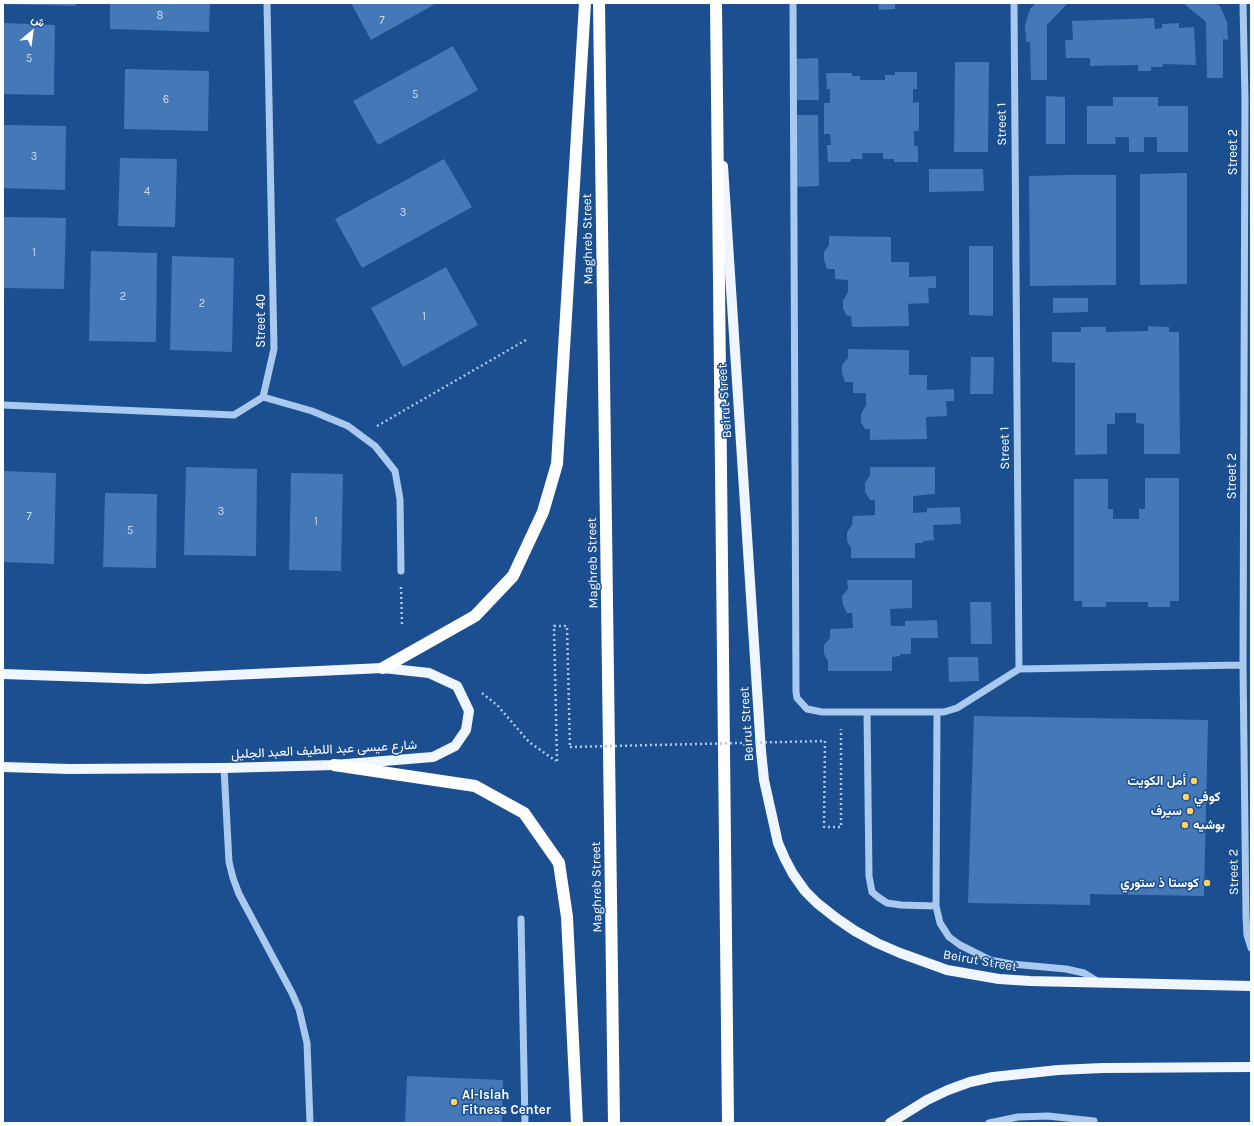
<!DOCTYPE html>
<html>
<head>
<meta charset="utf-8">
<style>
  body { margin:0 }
  #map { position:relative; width:1254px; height:1126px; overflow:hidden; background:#1b4f8f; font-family:Karla,Vazirmatn,sans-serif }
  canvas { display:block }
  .frame { position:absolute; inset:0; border:4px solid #fff; pointer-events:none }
  .north { position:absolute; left:12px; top:12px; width:40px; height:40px; -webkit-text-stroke:3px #1b4f8f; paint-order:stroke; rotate:29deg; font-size:11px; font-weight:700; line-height:16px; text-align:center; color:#fff }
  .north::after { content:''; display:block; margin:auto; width:14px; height:18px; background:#fff; clip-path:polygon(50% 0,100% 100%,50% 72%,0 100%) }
</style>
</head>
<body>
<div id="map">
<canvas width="1254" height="1126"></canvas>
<div class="frame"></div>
<div class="north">ش</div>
</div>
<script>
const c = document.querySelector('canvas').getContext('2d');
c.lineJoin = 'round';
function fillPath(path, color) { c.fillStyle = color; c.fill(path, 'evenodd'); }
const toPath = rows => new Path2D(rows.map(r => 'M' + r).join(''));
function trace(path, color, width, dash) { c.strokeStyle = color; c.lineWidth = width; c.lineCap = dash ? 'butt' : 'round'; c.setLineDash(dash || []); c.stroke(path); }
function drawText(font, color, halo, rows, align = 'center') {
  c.font = font + ' Karla,Vazirmatn,sans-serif'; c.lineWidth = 3; c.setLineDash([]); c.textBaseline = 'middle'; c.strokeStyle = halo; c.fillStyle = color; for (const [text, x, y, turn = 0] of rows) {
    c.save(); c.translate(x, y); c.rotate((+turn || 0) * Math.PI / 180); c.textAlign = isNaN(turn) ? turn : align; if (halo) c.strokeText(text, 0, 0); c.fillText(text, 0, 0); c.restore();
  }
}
const building = toPath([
  [3,3,76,3,76,6,3,4],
  [110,3,210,3,209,32,110,29],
  [351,3,437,3,371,40],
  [878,3,895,3,895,9,879,10],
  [1036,3,1068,3,1047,25,1047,80,1031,80,1030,42,1026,42,1025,25,1030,9],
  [1183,3,1216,3,1220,6,1227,22,1228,40,1223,39,1223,78,1207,78,1206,22],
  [1154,18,1155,29,1162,28,1162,24,1179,23,1179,28,1194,27,1196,65,1163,64,1163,67,1151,67,1151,71,1138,71,1138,65,1090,66,1090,58,1066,58,1065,40,1073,40,1072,21],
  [3,23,55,25,54,95,3,94],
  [453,46,478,90,378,145,353,101],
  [818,58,819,100,795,100,794,59],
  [955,62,989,62,988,152,954,152],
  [125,69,209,71,208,131,124,129],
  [895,72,917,72,917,89,913,89,913,103,919,102,919,131,914,131,914,146,918,146,918,162,894,162,894,159,883,159,883,153,862,153,863,159,851,159,850,162,828,162,827,145,831,145,830,134,824,134,824,103,830,103,830,89,827,89,826,73,852,73,852,76,860,76,860,80,885,80,885,75,895,75],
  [1046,96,1065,97,1065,144,1046,144],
  [1113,97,1158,97,1158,106,1188,106,1188,152,1157,152,1157,137,1144,137,1144,152,1129,152,1129,137,1115,137,1116,144,1087,144,1087,106,1113,106],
  [794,115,818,115,819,186,795,187],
  [3,125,66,126,65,190,3,188],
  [120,158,177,159,175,227,118,226],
  [444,159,472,207,362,268,335,219],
  [929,169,983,169,984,191,929,192],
  [1187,173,1187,284,1140,285,1140,174],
  [1068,175,1116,175,1116,285,1030,286,1029,176],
  [3,217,66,218,64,289,3,288],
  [829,236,891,237,891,262,909,262,909,277,936,276,936,288,928,288,929,303,908,304,909,326,852,327,851,316,847,316,843,309,843,301,848,292,848,280,835,279,835,269,827,269,824,260,824,252,829,245],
  [969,246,993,246,993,316,969,315],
  [91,251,157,253,156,342,89,341],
  [172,256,234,258,232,352,170,350],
  [446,267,478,325,403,367,371,308],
  [1053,298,1088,298,1088,312,1053,313],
  [1148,326,1169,327,1169,332,1179,332,1180,454,1144,454,1144,424,1136,423,1136,413,1115,413,1115,424,1107,424,1107,454,1075,455,1075,363,1052,362,1052,332,1081,332,1081,327,1106,327,1106,332,1148,331],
  [848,349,909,350,909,375,927,375,927,390,954,389,954,401,946,401,947,416,926,417,927,439,870,440,870,429,865,429,861,422,861,414,866,405,866,393,853,393,853,382,845,382,842,373,842,365,848,358],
  [971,357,994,357,993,394,970,394],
  [186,467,257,469,256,556,184,555],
  [870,467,935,467,935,494,913,496,913,513,927,512,927,508,960,507,961,524,933,525,934,540,923,541,923,543,915,543,915,558,851,558,851,548,847,541,847,532,852,525,853,516,875,515,875,500,870,500,865,492,865,483,870,475],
  [3,471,56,473,54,564,3,562],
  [291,473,343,474,341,571,289,570],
  [1145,478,1179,478,1179,601,1170,601,1170,607,1148,607,1148,602,1106,602,1106,607,1082,607,1082,601,1074,601,1074,479,1108,479,1108,509,1113,509,1113,519,1139,519,1139,509,1145,509],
  [105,493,157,494,156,568,103,567],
  [847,580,912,580,912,608,890,609,891,626,905,626,905,621,937,620,938,638,911,638,911,654,900,654,900,656,892,657,892,671,828,671,828,661,824,654,824,645,830,638,830,629,853,628,852,613,847,613,843,605,842,596,848,589],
  [970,602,991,602,992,644,971,644],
  [948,657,978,657,979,681,949,682],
  [974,716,1208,720,1204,896,1090,894,1090,905,968,903],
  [407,1076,503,1080,502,1123,405,1123]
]);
const path = toPath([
  [377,426,526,340],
  [401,587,402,625],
  [482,693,498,706,529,742,556,761],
  [825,741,824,827,841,827,841,729],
  [557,761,554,626,567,626,570,747]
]);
const minor = toPath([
  [793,3,796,692,797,698,807,709,822,712,944,712,957,708,1019,669],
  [1014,3,1019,669],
  [1243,3,1245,100,1243,665,1246,916,1247,935,1251,948],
  [263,397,312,411,348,426,375,446,395,471,400,499,401,571],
  [3,405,234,415,263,397,274,349,267,3],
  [1019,669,1243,665],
  [867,712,869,876,872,892,878,897,887,903,901,905,936,906],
  [937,712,936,906,940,923,949,937,960,945,990,960,1011,964,1066,969,1084,973,1097,981],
  [224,768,229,862,233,878,239,894,292,993,299,1009,307,1043,310,1123],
  [521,919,525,1123],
  [989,1123,1018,1117,1048,1116,1094,1121,1093,1123]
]);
const major = toPath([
  [723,166,761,751,764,780,778,843,785,859,793,874,805,891,817,903,836,918,855,931,877,943,900,953,947,970,999,979,1030,981,1251,986],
  [3,674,146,679,383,668,429,673,457,686,469,711,466,730,455,746,433,757,334,765,224,768,69,769,3,767],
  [890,1123,927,1100,948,1090,970,1082,993,1077,1058,1070,1103,1068,1251,1067]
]);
const highway = toPath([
  [599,3,614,1123],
  [716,3,728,1123],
  [383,668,475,616,513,576,543,512,557,464,585,3],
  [334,765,475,786,524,813,559,863,567,917,577,1123]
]);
const pathBridge = toPath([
  [570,747,825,741]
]);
const markers = [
  [1194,781,4,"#ffd166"],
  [1186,797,4,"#ffd166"],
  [1190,811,4,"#ffd166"],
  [1185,825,4,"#ffd166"],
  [1207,883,4,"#ffd166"],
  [454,1102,4,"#ffd166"]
];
const numberNames = [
  ["8",160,16],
  ["7",382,21],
  ["5",29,59],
  ["5",415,95],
  ["6",166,100],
  ["3",34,157],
  ["4",147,192],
  ["3",403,213],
  ["1",34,253],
  ["2",123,297],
  ["2",202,304],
  ["1",424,317],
  ["3",221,512],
  ["7",29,517],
  ["1",316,522],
  ["5",130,531]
];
const streetNames = [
  ["Street 1",1002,124,-91],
  ["Street 2",1233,152,-90],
  ["Maghreb Street",588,239,-91],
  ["Street 40",261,321,-90],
  ["Beirut Street",725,401,-94],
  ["Street 1",1005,448,-91],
  ["Street 2",1232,476,-90],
  ["Maghreb Street",593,563,-91],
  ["Beirut Street",747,724,-94],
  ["شارع عيسى عبد اللطيف العبد الجليل",324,750,-3],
  ["Street 2",1234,872,-91],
  ["Maghreb Street",597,887,-91],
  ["Beirut Street",980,961,10]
];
const poiNames = [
  ["أمل الكويت",1186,781],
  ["كوفي",1194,797,"left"],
  ["سيرف",1182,811],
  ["بوشيه",1193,825,"left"],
  ["كوستا ذ ستوري",1199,883],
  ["Al-Islah",462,1095,"left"],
  ["Fitness Center",462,1110,"left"]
];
fillPath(building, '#4478b7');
trace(path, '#a9c9ee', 2.5, [2, 3]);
trace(minor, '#a9c9ee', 7);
trace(major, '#f0f6ff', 10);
trace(highway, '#fff', 12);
trace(pathBridge, '#a9c9ee', 2.5, [2, 3]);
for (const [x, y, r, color] of markers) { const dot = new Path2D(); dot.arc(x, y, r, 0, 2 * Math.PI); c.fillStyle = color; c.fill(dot); trace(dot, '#1b4f8f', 1.5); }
drawText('11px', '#d0dded', null, numberNames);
drawText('13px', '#fff', '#1b4f8f', streetNames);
drawText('bold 13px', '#fff', '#1b4f8f', poiNames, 'right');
</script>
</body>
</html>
